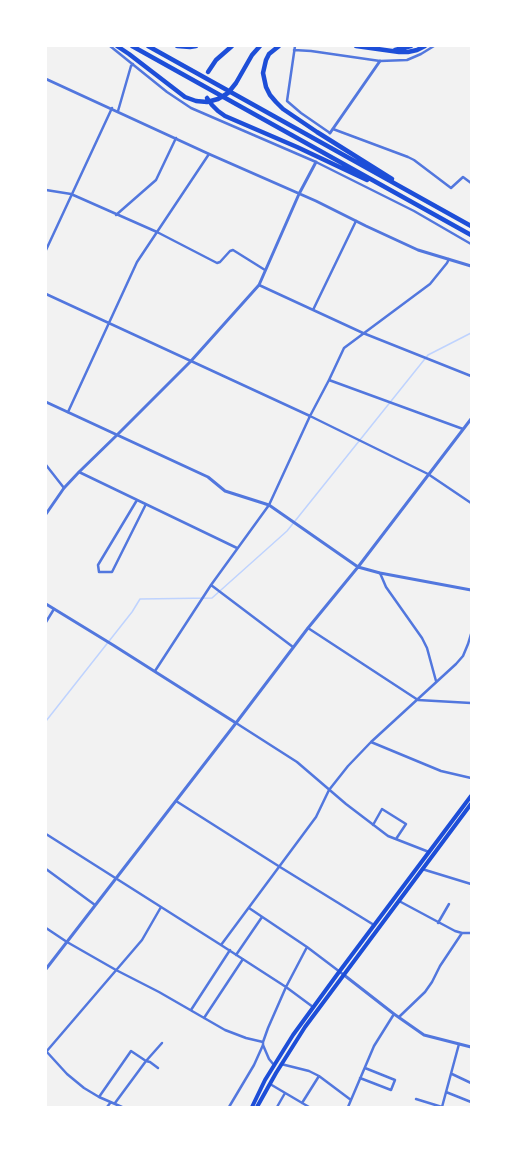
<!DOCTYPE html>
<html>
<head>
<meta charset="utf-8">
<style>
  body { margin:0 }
  #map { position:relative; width:517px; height:1153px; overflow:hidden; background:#f2f2f2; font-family:Poppins,sans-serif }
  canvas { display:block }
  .frame { position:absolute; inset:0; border:47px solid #fff; pointer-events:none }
</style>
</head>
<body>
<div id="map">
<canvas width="517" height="1153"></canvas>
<div class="frame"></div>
</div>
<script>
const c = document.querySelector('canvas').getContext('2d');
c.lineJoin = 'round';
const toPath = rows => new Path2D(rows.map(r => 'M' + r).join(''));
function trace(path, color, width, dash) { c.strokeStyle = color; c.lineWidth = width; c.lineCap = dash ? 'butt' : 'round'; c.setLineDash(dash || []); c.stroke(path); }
const stream = toPath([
  [46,721,132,612,140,599,212,598,287,531,428,355,471,333]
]);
const minor = toPath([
  [110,46,167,92,191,108,316,162,414,211,471,244],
  [295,46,287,101,301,113,330,133],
  [294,50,311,51,380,61,407,60,421,54,434,46],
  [118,111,131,66,133,64],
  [333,129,408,157,414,160,451,188,463,177,471,183],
  [46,190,71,194,157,232,217,263,220,262,230,251,233,250,265,270],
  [116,215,156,180,176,138],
  [46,250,112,108],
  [259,285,363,333,471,376],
  [46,294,310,416,428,474,471,503],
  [313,310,356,221],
  [329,380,463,429],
  [68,412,137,262,209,154],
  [46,465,64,488],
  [79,472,237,548],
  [137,500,98,565,99,572,112,572,146,504],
  [380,573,386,587,422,638,427,648,436,681],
  [211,585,293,647],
  [46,622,54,609],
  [308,628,418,700,471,703],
  [155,671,211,585,269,505,310,416,329,380,344,348,430,284,447,263,449,259],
  [236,723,297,762,346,804,388,836,429,852],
  [371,742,441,771,471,778],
  [176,801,280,867,374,925],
  [373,825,382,809,406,824,396,839],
  [46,834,221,945,286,987,313,1007],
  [46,869,95,905],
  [422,869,471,884],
  [399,901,455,931,462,933,471,933],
  [249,908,307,947,344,975],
  [438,923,449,904],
  [46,928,67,942,116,970,159,992,225,1030,246,1038,263,1042,263,1045,269,1059,274,1065],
  [221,945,316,817,329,790,348,766,371,742,456,664,463,656,468,644,471,634],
  [236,955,262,917],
  [191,1010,230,950],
  [399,1017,425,992,432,982,440,966,462,933],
  [204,1018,243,959],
  [263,1042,268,1028,286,987,307,947],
  [46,1051,67,1074,84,1088,99,1097,122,1107],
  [46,1052,142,940,161,907],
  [281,1064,309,1071,319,1076,351,1100],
  [452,1074,471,1083],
  [360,1078,391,1090,395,1080,365,1068],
  [270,1084,309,1107],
  [446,1092,471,1102],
  [99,1097,131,1051,146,1061,150,1062,158,1068],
  [416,1099,442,1107],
  [115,1103,146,1061,162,1043],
  [302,1103,319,1076],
  [107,1107,111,1102],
  [229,1107,254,1065,263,1045],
  [277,1107,285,1093],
  [348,1107,374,1046,394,1014],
  [442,1107,459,1044]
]);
const tertiary = toPath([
  [46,79,209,154,316,201,366,226,418,250,471,266],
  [330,133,380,61],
  [46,402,208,477,225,491,269,505,358,567,380,573,471,590],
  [46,514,64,488,79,472,117,435,191,361,259,285,299,194,316,162],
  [46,604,113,645,236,723],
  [46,969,236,723,308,628,358,567,471,419],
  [344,975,394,1014,424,1035,471,1047]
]);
const trunk = toPath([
  [252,1107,265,1080,293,1035,339,972,471,796],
  [257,1107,276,1073,305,1027,471,804]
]);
const motorway = toPath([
  [117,46,129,54,185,97,196,101,207,102,218,99,228,93,236,83,252,55,260,46],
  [132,46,471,235],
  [148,46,471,226],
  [177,46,190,47,196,46],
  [279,46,269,54,266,60,263,73,266,87,270,95,276,102,283,109,317,132,392,179],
  [356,46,399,52,408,52,417,50,425,46],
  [395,50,411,46],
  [208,72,216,60,232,46],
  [207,98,212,105,218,111,225,116,297,147,367,180]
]);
trace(stream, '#bfd3fe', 1.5);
trace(minor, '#5277de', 2.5);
trace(tertiary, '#5277de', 3);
trace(trunk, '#1d4ed8', 4);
trace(motorway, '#1d4ed8', 4.5);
</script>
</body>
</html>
